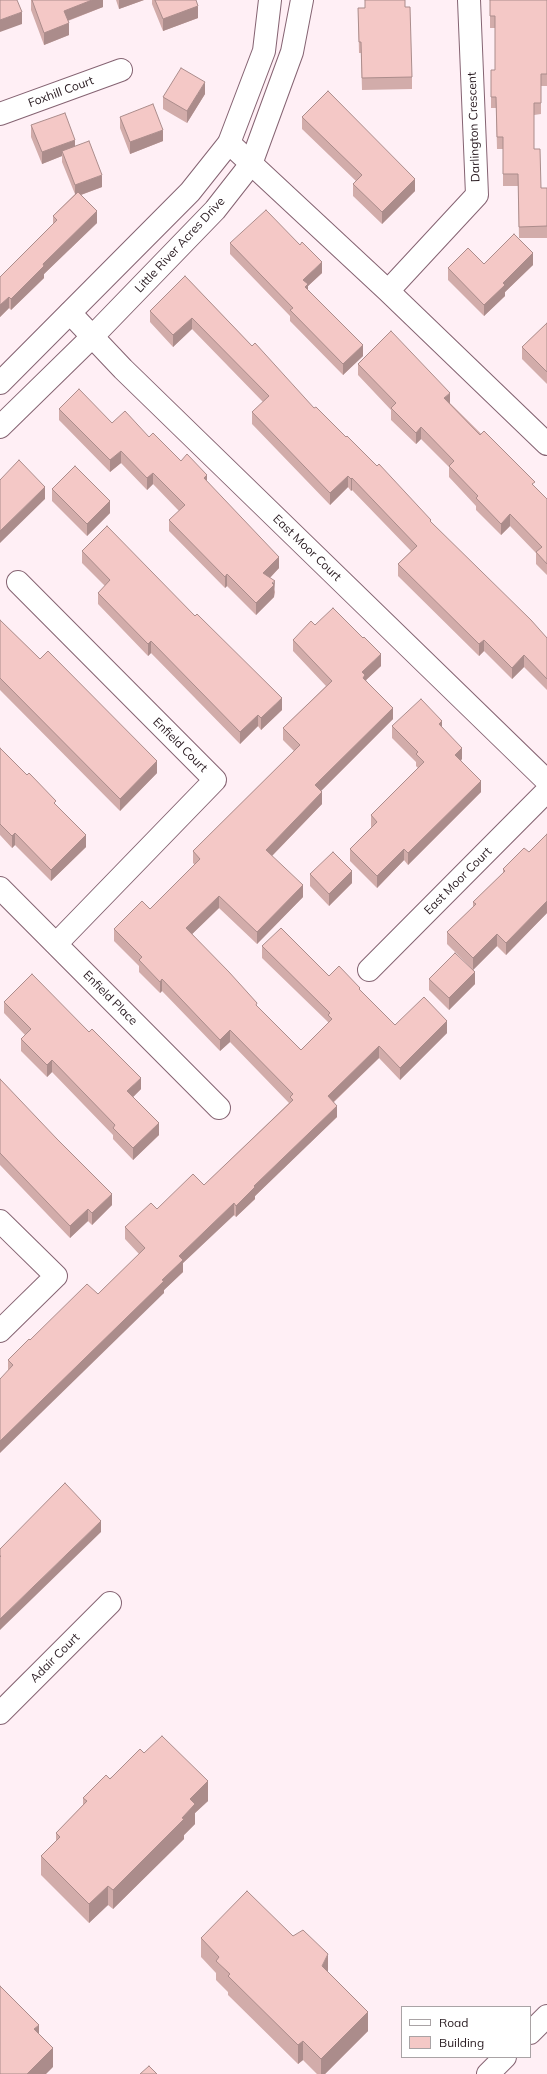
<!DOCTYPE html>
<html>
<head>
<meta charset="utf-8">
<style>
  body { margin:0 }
  #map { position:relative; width:547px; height:2074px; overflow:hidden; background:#ffeff5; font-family:Mulish,sans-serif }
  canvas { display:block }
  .legend { position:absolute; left:401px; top:2006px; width:130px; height:52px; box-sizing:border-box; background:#fff; border:1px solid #a9a3a5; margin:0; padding:5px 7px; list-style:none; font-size:12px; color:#27191f }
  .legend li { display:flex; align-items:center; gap:8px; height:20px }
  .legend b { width:20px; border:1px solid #a9a3a5 }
</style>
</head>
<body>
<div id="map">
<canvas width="547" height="2074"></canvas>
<ul class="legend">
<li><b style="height:5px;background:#fff"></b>Road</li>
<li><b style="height:11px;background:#f4c8c6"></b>Building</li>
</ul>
</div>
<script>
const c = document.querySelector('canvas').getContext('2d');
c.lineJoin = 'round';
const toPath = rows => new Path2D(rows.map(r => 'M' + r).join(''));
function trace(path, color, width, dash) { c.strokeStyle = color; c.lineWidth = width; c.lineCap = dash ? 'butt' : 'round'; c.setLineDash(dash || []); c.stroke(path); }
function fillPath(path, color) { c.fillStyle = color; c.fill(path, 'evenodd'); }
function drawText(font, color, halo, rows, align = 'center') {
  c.font = font + ' Mulish,sans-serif'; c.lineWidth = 3.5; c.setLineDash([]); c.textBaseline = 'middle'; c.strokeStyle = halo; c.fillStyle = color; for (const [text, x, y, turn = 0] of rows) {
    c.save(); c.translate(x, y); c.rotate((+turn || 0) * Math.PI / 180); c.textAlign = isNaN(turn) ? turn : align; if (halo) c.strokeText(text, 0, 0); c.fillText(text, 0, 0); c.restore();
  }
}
const street = toPath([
  [0,114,121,70],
  [229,143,388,291,547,444],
  [388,291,477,195,469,0],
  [70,313,123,369,547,781],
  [18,582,215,780,56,944],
  [0,888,219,1108],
  [369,970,547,791],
  [0,1221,56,1276,0,1331],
  [0,1713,110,1603]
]);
const secondary = toPath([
  [0,383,190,192,229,143,264,51,270,0],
  [0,427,93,336,215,210,251,164,292,52,302,0],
  [530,2033,547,2016],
  [488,2074,505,2057]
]);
const wall = toPath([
  [31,0,103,0,103,7,68,21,69,35,44,45,31,10],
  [116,0,144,0,119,9],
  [152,0,196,0,198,18,163,31,152,4],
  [490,0,547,0,547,86,541,86,541,114,534,115,534,149,541,188,547,188,547,238,519,238,518,186,503,186,503,149,497,149,496,108,491,108,491,70,495,70,495,28,490,28],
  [405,7,412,77,412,89,362,90,361,53,359,53,358,8],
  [205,94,187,123,163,109,163,97],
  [120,117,163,141,130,154,120,128],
  [302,117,415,191,382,224,353,196,353,184,356,181,302,129],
  [31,125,75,146,102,187,81,195,97,223,44,274,44,278,11,310,9,308,0,317,0,277,53,225,53,216,75,194,62,162,62,156,42,164,31,137],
  [230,243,322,273,308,286,308,290,363,356,343,375,290,321,290,316,230,254],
  [484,264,533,265,505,292,505,296,484,316,448,280,448,268],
  [185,276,252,346,314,408,431,522,547,638,547,690,524,667,512,679,484,651,479,656,398,576,398,564,411,551,352,490,351,491,348,487,330,505,252,424,252,412,263,402,192,329,173,347,150,322,150,311],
  [547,323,547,384,522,359,522,347],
  [358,364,450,403,547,499,547,575,536,564,536,553,510,526,501,535,476,510,476,506,449,477,449,467,421,439,416,444,391,420,391,410,358,375],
  [59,409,112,423,149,437,181,461,207,481,279,568,270,578,275,592,274,597,256,615,227,586,225,588,169,531,169,520,179,511,153,484,147,490,121,463,110,472,59,420],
  [52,489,110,513,87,536,52,501],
  [82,551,282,710,261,730,258,726,240,744,151,653,148,656,98,604,98,593,105,586,82,563],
  [0,620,40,659,157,773,120,811,0,690],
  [315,625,381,666,366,680,393,719,321,791,322,804,272,856,303,897,257,944,219,908,192,934,257,1006,301,1050,328,1023,328,1022,262,958,262,946,329,976,360,991,395,1025,447,1033,400,1080,379,1058,334,1102,337,1117,255,1196,255,1199,236,1217,234,1215,183,1263,183,1272,164,1290,164,1293,8,1371,8,1360,30,1340,98,1294,139,1254,125,1239,125,1227,157,1209,204,1185,289,1103,230,1042,220,1051,162,991,160,993,139,972,139,966,114,941,114,929,150,909,195,865,193,863,193,851,294,751,283,740,283,728,326,686,293,651,293,640],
  [392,726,442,727,462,759,461,760,481,792,408,865,404,860,377,888,350,861,350,849,371,828,371,815,418,768,416,766,416,762,392,738],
  [0,748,56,805,86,847,51,881,15,845,12,848,0,835],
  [547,834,547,913,506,955,497,946,473,970,447,944,447,932,473,907,473,902,503,873,503,869,529,852],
  [310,874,352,883,329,906,310,886],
  [429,979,475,984,449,1010,429,990],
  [4,1002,141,1089,133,1097,159,1135,133,1160,113,1139,113,1135,52,1072,47,1077,21,1051,21,1039,25,1035,4,1013],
  [0,1079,112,1205,92,1225,88,1221,70,1238,0,1165],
  [144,1753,208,1801,195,1813,195,1824,184,1835,184,1839,113,1909,108,1905,89,1923,41,1875,41,1856,56,1841,56,1833,83,1805,83,1798],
  [201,1938,328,1972,368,2031,325,2074,317,2074,303,2060,298,2064,228,1995,228,1992,216,1980,216,1973,201,1957]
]);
const shadedWall = toPath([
  [92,0,103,0,103,7,64,22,64,11],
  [119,0,144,0,119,9],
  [198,6,198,18,163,31,163,19],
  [22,12,22,24,0,32,0,20],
  [69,23,69,35,44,45,44,33],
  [205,82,205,94,187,123,187,111],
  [163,130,163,141,130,154,130,142],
  [75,140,75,151,62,151,62,156,42,164,42,152],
  [102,175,102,187,75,197,75,185],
  [415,179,415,191,382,224,382,212],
  [97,211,97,223,44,274,44,278,11,310,11,299,43,264],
  [533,253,533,265,505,292,505,296,484,316,484,305,503,283],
  [322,262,322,273,308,286,308,295,305,298,303,280],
  [9,297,9,308,0,317,0,305],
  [192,318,192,329,173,347,173,335],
  [363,345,363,356,343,375,343,364],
  [450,393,450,404,444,398],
  [421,427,421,439,416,444,416,433],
  [121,451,121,463,110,472,110,460],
  [153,473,153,484,147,490,147,478],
  [207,475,207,486,204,478],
  [348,476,348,487,330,505,330,493],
  [352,478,352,490,351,491,351,479],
  [45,487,45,499,0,543,0,531],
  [110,501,110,513,87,536,87,524],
  [510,514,510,526,501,535,501,524],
  [279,557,279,568,263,585,263,573],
  [227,574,227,586,225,588,225,577],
  [275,581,274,597,256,615,256,603],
  [484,640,484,651,479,656,479,644],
  [151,641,151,653,148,656,148,644],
  [381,654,381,666,365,681,363,689,362,672],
  [524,655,524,667,512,679,512,668],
  [282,698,282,710,261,730,261,718],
  [393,708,393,719,315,797,315,785],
  [258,715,258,726,240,744,240,732],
  [442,721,442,732,439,724],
  [462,748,462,759,455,766,455,755],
  [157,761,157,773,120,811,120,799],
  [481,781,481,792,408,865,408,853],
  [322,792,322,804,266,862,266,850],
  [15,833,15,845,12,848,12,836],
  [86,835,86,847,51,881,51,870],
  [404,849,404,860,377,888,377,876],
  [352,871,352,883,329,906,329,894],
  [303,885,303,897,257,944,257,932],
  [219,896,219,908,186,940,186,928],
  [547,901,547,913,506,955,506,943],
  [497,934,497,946,473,970,473,958],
  [475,972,475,984,449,1010,449,998],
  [162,979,162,991,160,993,160,982],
  [447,1021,447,1033,400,1080,400,1068],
  [230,1030,230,1042,220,1051,220,1040],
  [379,1046,379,1058,328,1107,328,1096],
  [52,1060,52,1072,47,1077,47,1065],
  [141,1078,141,1089,127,1103,127,1091],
  [337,1106,337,1117,255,1196,255,1199,236,1217,236,1206,254,1186],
  [159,1123,159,1135,133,1160,133,1148],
  [112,1194,112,1205,92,1225,92,1213],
  [234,1203,234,1215,183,1263,183,1272,164,1290,164,1293,0,1453,0,1441,162,1280,179,1256],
  [88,1209,88,1221,70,1238,70,1226],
  [101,1521,101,1532,0,1630,0,1619],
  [208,1781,208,1801,195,1813,195,1824,184,1835,184,1839,113,1909,113,1890,182,1818,190,1799],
  [108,1886,108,1905,89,1923,89,1904],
  [328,1954,328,1974,322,1966],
  [368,2012,368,2031,325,2074,321,2074,321,2059],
  [39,2025,39,2044,34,2029],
  [303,2041,303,2060,298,2064,298,2045],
  [53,2048,53,2067,46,2074,27,2074]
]);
const building = toPath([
  [0,0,17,0,22,12,0,20,0,0],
  [32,0,92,0,64,11,69,23,44,33,32,0],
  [155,0,196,0,198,6,163,19,155,0],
  [365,0,405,0,405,7,410,7,412,77,362,78,361,42,359,42,358,8,365,8,365,0],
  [490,0,547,0,547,74,541,74,541,103,534,103,534,149,540,149,541,188,547,188,547,226,519,227,518,174,503,174,503,137,497,137,496,97,491,97,491,70,495,70,495,16,490,16,490,0],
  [181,68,205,82,187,111,163,97,181,68],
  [328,91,415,179,382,212,353,184,362,175,302,117,328,91],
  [153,104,163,130,130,142,120,117,153,104],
  [65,113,75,140,42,152,31,125,65,113],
  [89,141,102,175,75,185,62,151,89,141],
  [78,192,97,211,43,264,44,266,11,299,9,297,0,305,0,277,57,220,53,216,78,192],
  [266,210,300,245,302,242,322,262,303,280,308,284,305,287,363,345,343,364,290,310,293,308,230,243,266,210],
  [514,234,533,253,503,283,505,285,484,305,448,268,468,248,484,264,514,234],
  [185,276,252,346,255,343,314,408,316,407,346,437,347,436,377,466,379,464,431,520,430,521,531,620,547,638,547,679,524,655,512,668,484,640,479,644,398,564,417,546,352,478,351,479,348,476,330,493,252,412,269,396,192,318,173,335,150,311,185,276],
  [547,323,547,372,522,347,547,323],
  [391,331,450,393,444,398,480,435,484,431,535,482,532,484,547,499,547,564,536,552,542,547,510,514,501,524,476,498,478,496,449,466,454,461,421,427,416,433,391,408,396,403,358,364,391,331],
  [79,389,112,423,125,411,149,437,153,433,181,461,187,454,207,475,204,478,279,557,263,573,275,581,272,583,274,585,256,603,227,574,225,577,169,520,185,505,153,473,147,478,121,451,110,460,59,409,79,389],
  [19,460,45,487,0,531,0,480,19,460],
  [75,466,110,501,87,524,52,489,75,466],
  [107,526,195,616,197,614,282,698,261,718,258,715,240,732,151,641,148,644,98,593,110,580,82,551,107,526],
  [333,608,363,638,364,637,381,654,362,672,365,675,363,678,393,708,315,785,322,792,266,850,303,885,257,932,219,896,186,928,229,972,257,1003,256,1005,301,1050,332,1019,328,1015,330,1013,262,946,281,928,329,976,339,966,360,988,359,989,395,1025,424,997,447,1021,400,1068,379,1046,328,1096,337,1106,254,1186,255,1187,236,1206,234,1203,179,1256,183,1260,162,1280,164,1281,0,1441,0,1379,13,1365,8,1360,29,1339,30,1340,87,1284,98,1294,145,1248,125,1227,151,1203,157,1209,193,1174,204,1185,293,1100,290,1097,293,1094,230,1030,220,1040,162,979,160,982,139,960,142,957,114,929,142,901,150,909,200,859,193,851,300,745,283,728,332,681,293,640,311,621,315,625,333,608],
  [0,620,40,659,48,651,157,761,120,799,0,678,0,620],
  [421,699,442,721,439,724,462,748,455,755,481,781,408,853,404,849,377,876,350,849,377,822,371,815,424,762,416,754,418,752,392,726,421,699],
  [0,748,27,775,29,773,31,775,56,801,54,803,86,835,51,870,15,833,12,836,0,824,0,748],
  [547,834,547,901,506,943,497,934,473,958,447,932,476,904,473,902,505,871,503,869,524,848,529,852,547,834],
  [333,852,352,871,329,894,310,874,333,852],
  [455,953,475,972,449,998,429,979,455,953],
  [32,974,89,1032,92,1029,141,1078,127,1091,159,1123,133,1148,113,1128,115,1125,52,1060,47,1065,21,1039,31,1029,4,1002,32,974],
  [0,1079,57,1139,112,1194,92,1213,88,1209,70,1226,0,1153,0,1079],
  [65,1483,101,1521,0,1619,0,1557,1,1556,0,1556,0,1549,65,1483],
  [162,1736,208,1781,190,1799,195,1804,182,1818,184,1819,113,1890,108,1886,89,1904,41,1856,60,1837,56,1833,87,1801,83,1798,106,1775,110,1779,140,1749,144,1753,162,1736],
  [247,1891,293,1936,303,1930,328,1954,322,1966,368,2012,321,2059,303,2041,298,2045,228,1976,230,1974,216,1961,219,1957,201,1938,247,1891],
  [0,1986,39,2025,34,2029,53,2048,27,2074,0,2074,0,1986],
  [149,2066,157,2074,140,2074,149,2066]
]);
const streetNames = [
  ["Foxhill Court",61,92,-20],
  ["Darlington Crescent",474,127,-92],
  ["Little River Acres Drive",180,245,-47],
  ["East Moor Court",307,548,44],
  ["Enfield Court",180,745,45],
  ["East Moor Court",458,881,-45],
  ["Enfield Place",110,998,45],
  ["Adair Court",55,1658,-45]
];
trace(street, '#856372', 24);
trace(secondary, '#856372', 24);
trace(street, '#fff', 22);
trace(secondary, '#fff', 22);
fillPath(wall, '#d2acaa');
fillPath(shadedWall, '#ab8c8b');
fillPath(building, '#f4c8c6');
trace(building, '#ab8c8b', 1);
drawText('12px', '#27191f', '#fff', streetNames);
</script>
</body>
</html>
